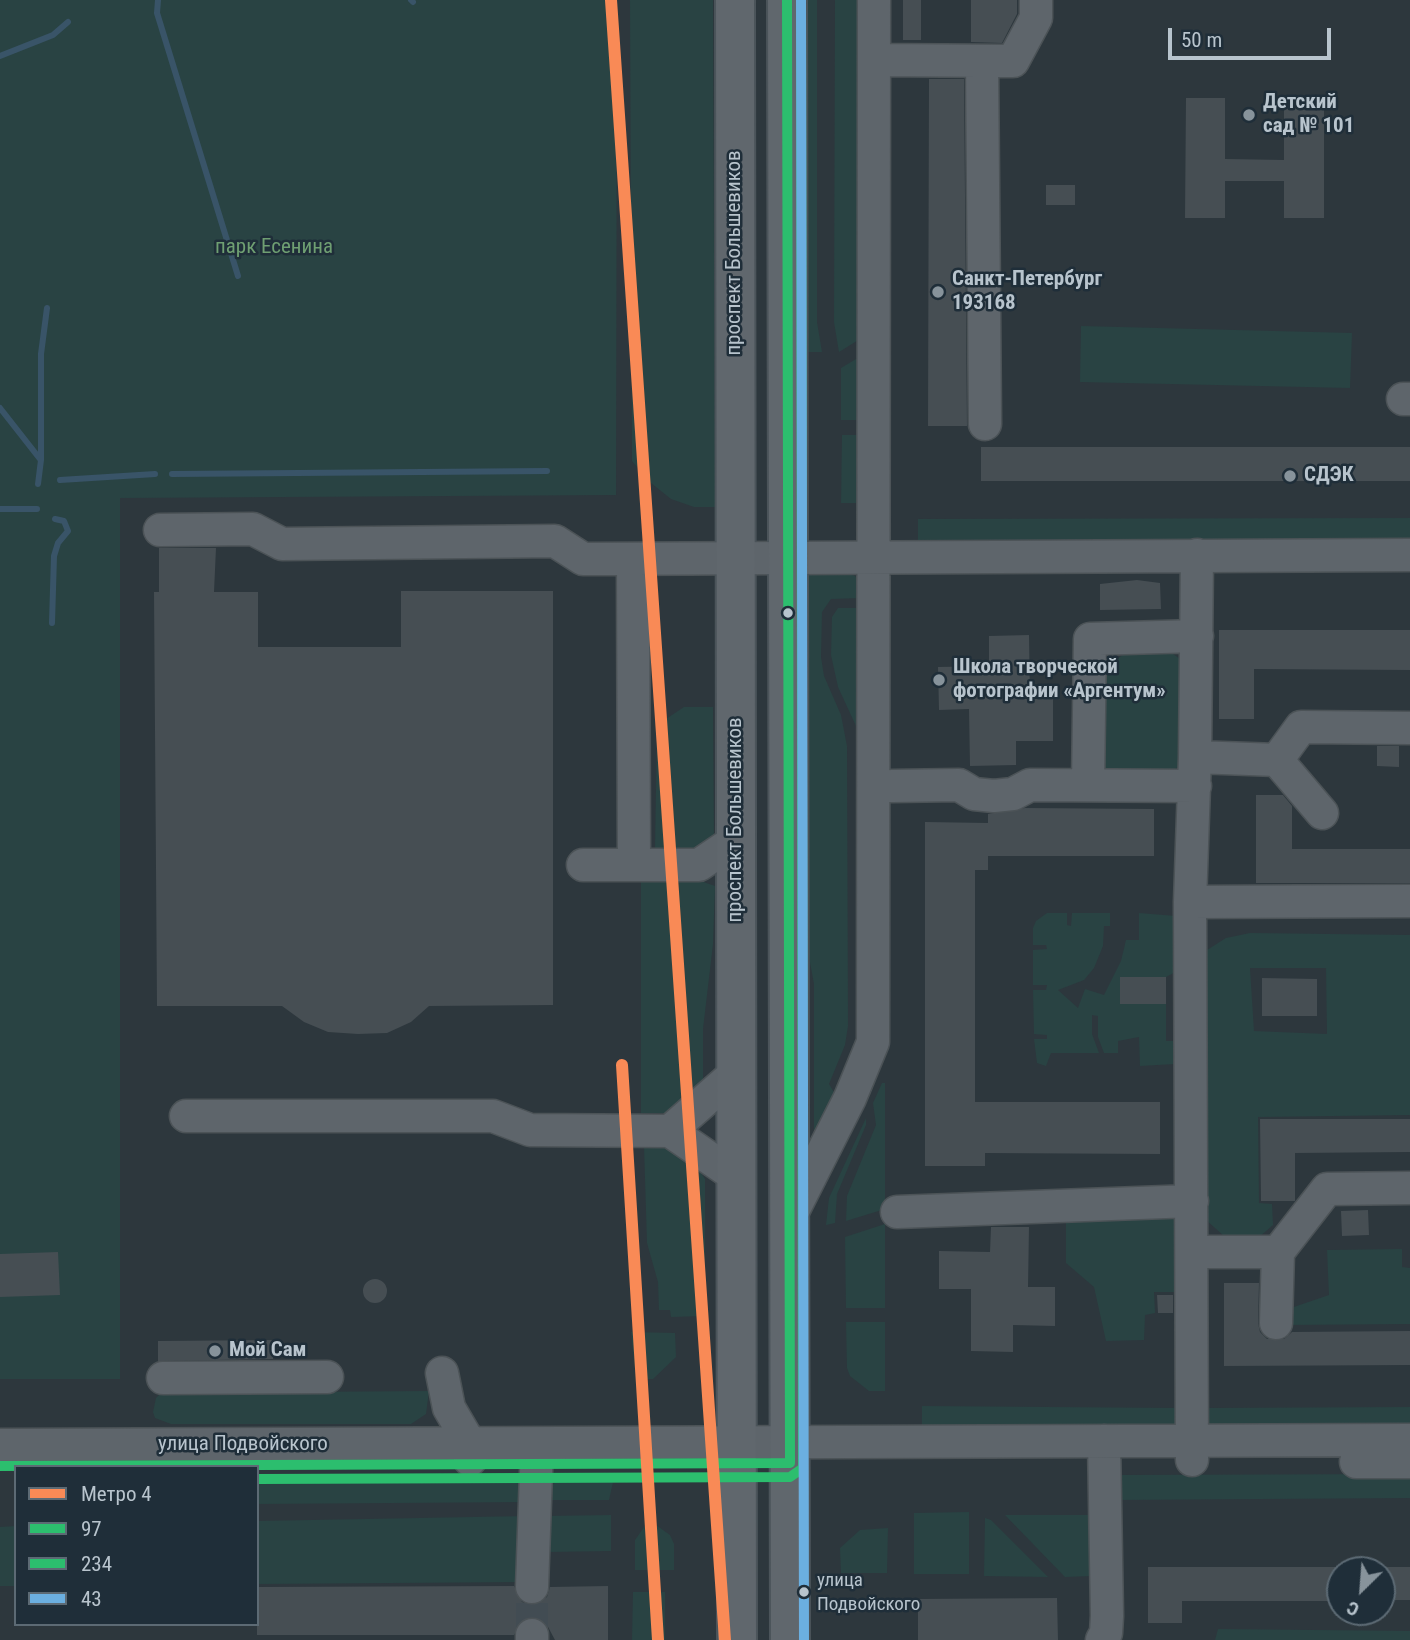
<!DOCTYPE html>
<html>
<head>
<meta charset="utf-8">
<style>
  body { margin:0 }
  #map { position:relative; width:1410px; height:1640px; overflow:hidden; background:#2d373d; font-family:"Roboto Condensed",sans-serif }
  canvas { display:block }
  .legend { position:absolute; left:14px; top:1465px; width:245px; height:161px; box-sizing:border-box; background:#1f2e39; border:2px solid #5c6a74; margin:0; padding:9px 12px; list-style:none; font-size:21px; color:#b8c4cd }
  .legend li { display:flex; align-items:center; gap:14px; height:35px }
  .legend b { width:35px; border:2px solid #5c6a74 }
  .north { position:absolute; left:1326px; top:1556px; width:70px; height:70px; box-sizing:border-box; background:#1f2e39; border:2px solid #5c6a74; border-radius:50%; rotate:205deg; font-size:19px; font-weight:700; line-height:28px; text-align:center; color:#b8c4cd }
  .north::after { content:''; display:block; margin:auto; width:24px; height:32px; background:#87939b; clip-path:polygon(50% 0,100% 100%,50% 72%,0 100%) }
  .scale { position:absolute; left:1168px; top:28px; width:163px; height:32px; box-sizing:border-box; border:4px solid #b8c4cd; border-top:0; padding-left:9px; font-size:21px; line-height:24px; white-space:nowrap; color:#b8c4cd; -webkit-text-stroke:5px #1f2e39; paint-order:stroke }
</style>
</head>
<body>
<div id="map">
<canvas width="1410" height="1640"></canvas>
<ul class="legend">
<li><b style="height:9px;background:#f98a56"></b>Метро 4</li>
<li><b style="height:9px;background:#2cbe6e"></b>97</li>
<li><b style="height:9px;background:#2cbe6e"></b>234</li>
<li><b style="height:9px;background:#6bafe0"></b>43</li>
</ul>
<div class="north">С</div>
<div class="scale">50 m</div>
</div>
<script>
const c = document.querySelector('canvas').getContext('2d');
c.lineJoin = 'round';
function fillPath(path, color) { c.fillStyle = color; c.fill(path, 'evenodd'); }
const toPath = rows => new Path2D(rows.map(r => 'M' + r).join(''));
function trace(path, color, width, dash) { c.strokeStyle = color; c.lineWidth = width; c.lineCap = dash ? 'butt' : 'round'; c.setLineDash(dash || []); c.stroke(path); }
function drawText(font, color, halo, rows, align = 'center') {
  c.font = font + ' "Roboto Condensed",sans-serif'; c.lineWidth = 5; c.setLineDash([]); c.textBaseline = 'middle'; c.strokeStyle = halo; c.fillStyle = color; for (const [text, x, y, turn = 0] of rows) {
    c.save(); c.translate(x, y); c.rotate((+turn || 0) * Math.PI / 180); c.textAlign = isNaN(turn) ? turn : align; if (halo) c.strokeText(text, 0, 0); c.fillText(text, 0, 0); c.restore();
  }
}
const green = toPath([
  [0,0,617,0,616,495,120,498,120,1379,0,1379],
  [630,0,713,0,715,507,694,507,671,499,651,483,632,461],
  [799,0,817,0,817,322,822,352,800,352],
  [835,0,860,0,860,339,839,352,834,322],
  [1081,326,1352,333,1350,388,1080,382],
  [861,356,861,420,841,420,841,368],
  [842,435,860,435,860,503,841,503],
  [1410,518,1410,539,918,540,918,519],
  [812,572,846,572,855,576,859,581,861,598,831,599,822,612,821,657,824,676,841,715,847,746,848,1026,845,1045,829,1084,837,1097,816,1132,814,1130,814,984,803,925,807,577],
  [838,608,861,608,862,1030,854,1063,842,1087,841,1076,855,1046,858,1030,858,744,856,726,838,687,831,655,832,617],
  [1129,650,1169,651,1187,664,1188,750,1179,767,1160,775,1108,773,1101,764,1099,705,1107,667],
  [684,707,713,707,714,841,700,850,655,851,657,725],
  [641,878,692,878,715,886,713,944,703,1029,703,1089,672,1113,641,1113],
  [1047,913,1067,913,1067,925,1071,926,1072,913,1110,913,1110,926,1104,926,1103,946,1094,968,1084,980,1058,990,1078,1008,1085,989,1104,995,1121,961,1126,940,1139,940,1139,913,1176,916,1181,969,1166,977,1120,977,1120,1004,1166,1004,1166,1041,1185,1041,1175,1064,1140,1066,1139,1037,1118,1041,1118,1053,1104,1053,1098,1037,1098,1016,1092,1015,1092,1034,1099,1053,1051,1053,1046,1066,1037,1063,1034,1039,1047,1039,1047,1035,1034,1034,1033,990,1046,990,1047,985,1033,985,1033,950,1047,949,1046,945,1033,945,1033,928,1036,921],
  [1250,933,1410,935,1410,1115,1258,1117,1259,1203,1272,1204,1273,1225,1258,1238,1224,1236,1206,1220,1202,967,1207,950,1226,938],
  [1326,968,1327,1034,1254,1031,1250,968],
  [882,1083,885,1083,885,1209,846,1221,847,1196,876,1125,873,1103],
  [866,1118,866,1125,837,1194,835,1223,826,1225,829,1198],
  [644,1146,672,1147,696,1165,705,1179,705,1316,671,1317,670,1310,659,1310,658,1282,647,1243],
  [1066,1211,1181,1213,1182,1292,1154,1292,1155,1313,1145,1315,1144,1340,1106,1341,1094,1287,1066,1263],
  [885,1224,885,1308,846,1308,845,1237],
  [1402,1249,1402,1267,1410,1268,1410,1324,1282,1325,1285,1310,1329,1295,1327,1250],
  [846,1322,885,1322,885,1391,869,1391,850,1376,847,1368],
  [631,1332,675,1333,676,1357,653,1379,636,1379],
  [429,1391,426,1414,411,1424,171,1424,155,1418,153,1412,156,1398,161,1393],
  [922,1406,1175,1408,1175,1428,922,1425],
  [1410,1407,1410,1426,1209,1427,1209,1408],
  [1410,1474,1410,1498,1114,1500,1114,1487,1121,1475],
  [523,1478,529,1502,257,1504,257,1479],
  [614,1478,609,1500,549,1500,551,1487,558,1479],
  [969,1512,969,1574,914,1574,914,1513],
  [611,1515,611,1551,546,1552,545,1516],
  [1005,1515,1091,1515,1091,1576,1065,1577],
  [527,1516,527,1582,257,1584,257,1521],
  [985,1518,991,1520,1048,1577,984,1576],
  [649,1520,670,1535,674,1544,674,1570,635,1570,635,1540],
  [16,1526,16,1586,0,1586,0,1527],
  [888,1528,887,1573,841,1573,840,1548,860,1530],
  [633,1592,665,1592,665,1640,632,1640],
  [1218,1629,1410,1631,1410,1640,1215,1640]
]);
const stream = toPath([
  [158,0,157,13,238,276],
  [411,0,413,2],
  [0,56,53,35,68,22],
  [0,408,40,459],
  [172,474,547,471],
  [60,480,155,474],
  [38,484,41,460,41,354,47,308],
  [0,509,37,509],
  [52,623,54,556,58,543,68,531,64,521,55,519]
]);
const building = toPath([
  [903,0,921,0,921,40,903,40],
  [971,0,1017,0,1017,14,1002,43,971,42],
  [929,79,964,79,967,426,928,426],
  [1186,98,1225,98,1225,159,1284,160,1284,98,1324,98,1324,218,1284,218,1284,181,1225,181,1225,218,1185,218],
  [1046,185,1075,185,1075,205,1046,205],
  [981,447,1410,447,1410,481,981,481],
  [159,548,216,548,214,592,258,592,258,647,401,647,401,591,553,591,553,1005,429,1006,411,1022,387,1033,358,1034,328,1032,304,1022,282,1006,157,1006,154,592,159,592],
  [1137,580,1160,583,1161,609,1100,610,1100,584],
  [1219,630,1410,630,1410,670,1254,669,1254,719,1219,719],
  [1029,635,1030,699,1053,699,1053,741,1016,741,1016,765,970,766,969,709,939,710,938,667,989,666,989,636],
  [1377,746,1399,746,1399,767,1377,766],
  [1256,795,1283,795,1292,806,1292,849,1410,849,1410,883,1256,883],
  [1025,808,1154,809,1154,856,988,856,988,870,975,870,975,1102,1160,1102,1160,1154,985,1153,985,1166,925,1166,925,822,988,823,988,814],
  [1120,977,1166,977,1166,1004,1120,1004],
  [1262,978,1317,979,1317,1016,1262,1016],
  [1260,1119,1410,1119,1410,1152,1295,1153,1295,1201,1261,1201],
  [1368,1210,1369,1235,1342,1236,1341,1211],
  [991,1227,1029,1227,1028,1287,1055,1287,1055,1326,1013,1325,1013,1352,971,1351,971,1289,939,1289,939,1251,990,1252],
  [58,1252,60,1295,0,1297,0,1254],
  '363 1291a12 12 0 1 1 24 0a12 12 0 1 1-24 0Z',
  [1224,1283,1259,1283,1258,1323,1260,1332,1267,1339,1284,1339,1292,1332,1410,1331,1410,1365,1224,1366],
  [1157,1295,1173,1295,1173,1313,1158,1313],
  [273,1340,273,1359,158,1361,158,1341],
  [1148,1567,1340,1567,1340,1601,1182,1601,1182,1623,1148,1623],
  [1382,1567,1410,1567,1410,1600,1382,1600],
  [514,1586,522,1602,532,1605,547,1597,550,1587,608,1586,608,1640,555,1640,547,1625,533,1617,522,1620,514,1635,257,1635,257,1587],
  [1057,1598,1058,1640,918,1640,918,1599]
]);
const minorTunnel = toPath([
  [532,1635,532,1587]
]);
const minor = toPath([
  [874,60,1013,61,1036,18,1036,0],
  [982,61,985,424],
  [1403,399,1410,399],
  [160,530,253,529,282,544,555,541,583,559,1410,555],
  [633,560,634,865],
  [1195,757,1277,760,1301,727,1410,728],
  [1277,760,1322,813],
  [1088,785,1090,639,1197,636],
  [892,786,959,785,974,794,994,796,1013,794,1030,785,1195,786],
  [583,865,699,865,736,840],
  [1190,902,1410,901],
  [186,1116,493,1116,530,1130,670,1131,737,1177],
  [670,1131,737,1072],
  [897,1212,1192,1201],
  [790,1217,850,1098,873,1042,874,0],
  [1193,1252,1278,1252,1327,1189,1410,1188],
  [1276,1323,1278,1252],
  [442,1373,449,1408,470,1444,470,1460],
  [163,1378,327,1377],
  [0,1445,1410,1440],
  [1192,1460,1190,902,1195,757,1197,555],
  [1356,1462,1410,1462],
  [532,1587,537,1444],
  [532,1640,532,1635],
  [1102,1640,1106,1633,1107,1616,1104,1441]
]);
const major = toPath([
  [735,0,737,1640],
  [787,0,790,1640]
]);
const bus1 = toPath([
  [0,1466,790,1463,787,0]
]);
const bus2 = toPath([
  [257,1479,790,1477,803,1468,801,0]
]);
const bus3 = toPath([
  [801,0,804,1640]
]);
const metro1 = toPath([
  [611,0,725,1640],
  [622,1065,658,1640]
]);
const markers = [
  [1249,115,7,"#87939b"],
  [938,292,7,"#87939b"],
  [1290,476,7,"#87939b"],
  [788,613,6,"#b8c4cd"],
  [939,680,7,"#87939b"],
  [215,1351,7,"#87939b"],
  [804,1592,6,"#b8c4cd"]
];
const busNames = [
  ["улица",817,1581],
  ["Подвойского",817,1605]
];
const poiNames = [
  ["Детский",1263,103],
  ["сад № 101",1263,127],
  ["Санкт-Петербург",952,280],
  ["193168",952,304],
  ["СДЭК",1304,476],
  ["Школа творческой",953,668],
  ["фотографии «Аргентум»",953,692],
  ["Мой Сам",229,1351]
];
const parkNames = [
  ["парк Есенина",274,248]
];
const streetNames = [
  ["проспект Большевиков",735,253,-90],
  ["проспект Большевиков",736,820,-90],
  ["улица Подвойского",243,1445]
];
fillPath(green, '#294343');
trace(stream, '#395468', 6);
fillPath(building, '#464e53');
trace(minorTunnel, '#424c53', 32, [32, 16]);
trace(minor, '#4c5357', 35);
trace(major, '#4b545a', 42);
trace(minor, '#5e656b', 32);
trace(major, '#60676d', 38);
trace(bus1, '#2cbe6e', 10);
trace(bus2, '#2cbe6e', 10);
trace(bus3, '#6bafe0', 10);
trace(metro1, '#f98a56', 12);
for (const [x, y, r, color] of markers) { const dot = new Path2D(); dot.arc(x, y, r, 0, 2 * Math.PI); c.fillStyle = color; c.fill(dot); trace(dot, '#1f2e39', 2.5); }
drawText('19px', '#b8c4cd', '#1f2e39', busNames, 'left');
drawText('bold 21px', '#b8c4cd', '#1f2e39', poiNames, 'left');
drawText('21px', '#6f9f72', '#1f2e39', parkNames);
drawText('21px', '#b8c4cd', '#1f2e39', streetNames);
</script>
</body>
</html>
